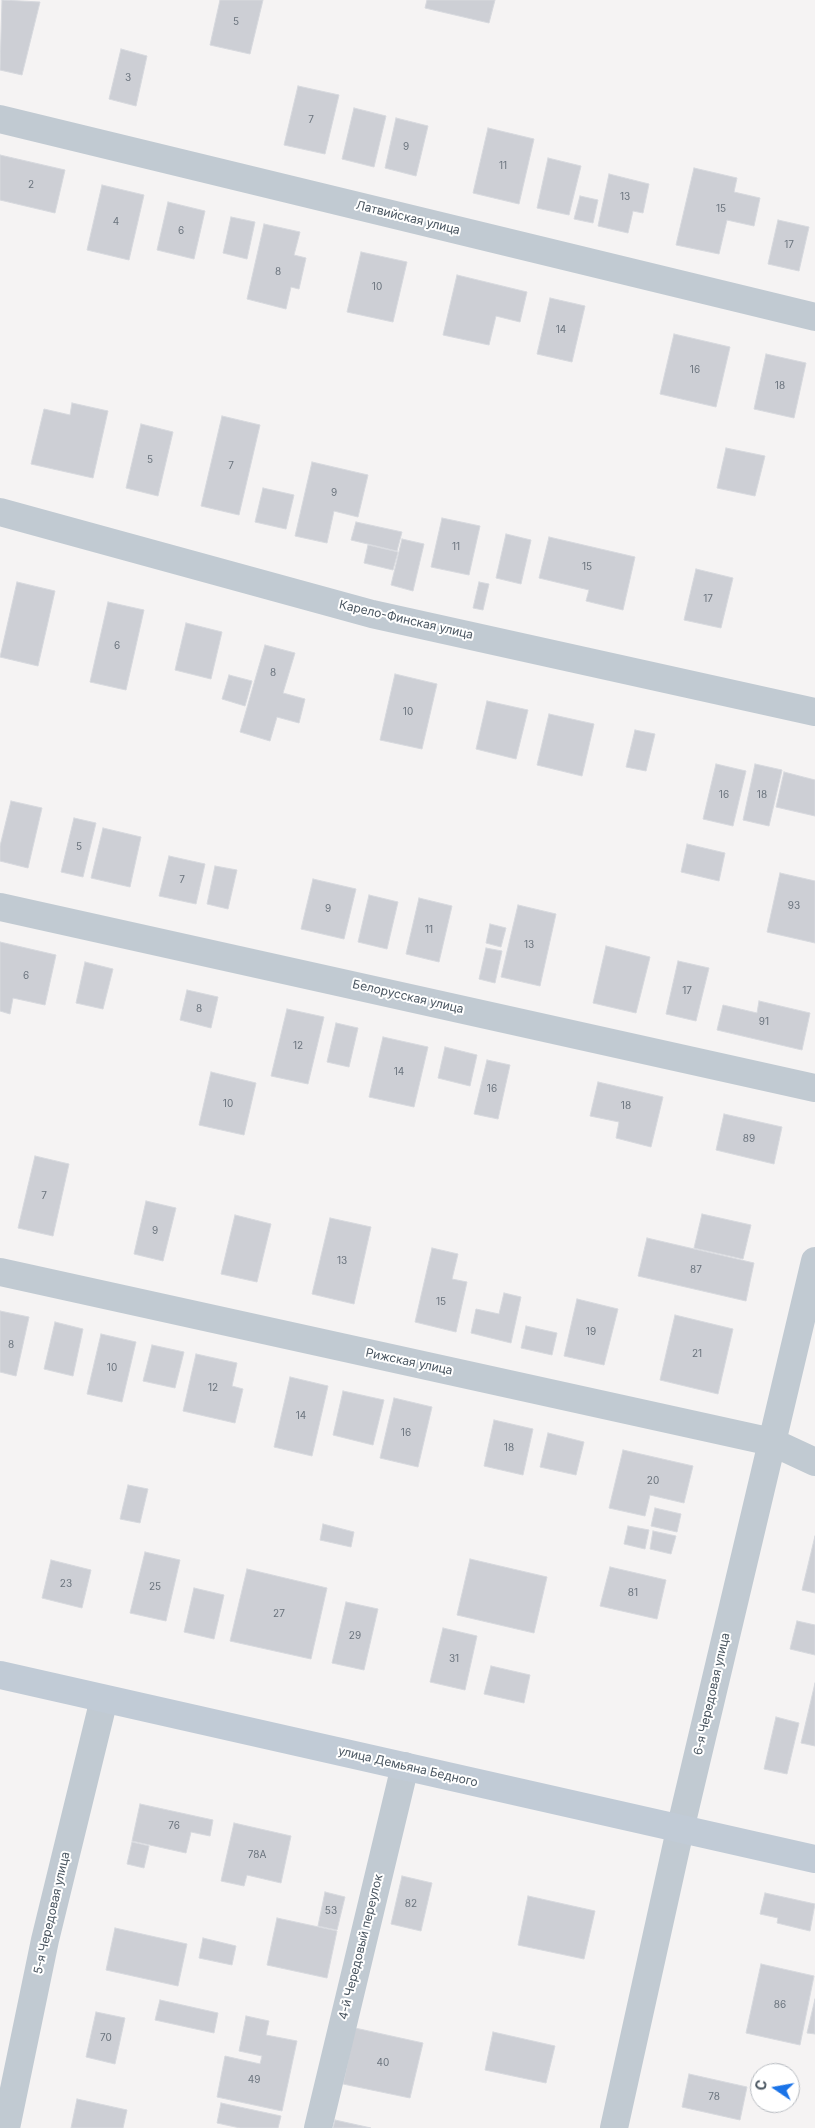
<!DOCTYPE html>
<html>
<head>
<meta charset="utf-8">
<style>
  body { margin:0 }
  #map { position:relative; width:815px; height:2128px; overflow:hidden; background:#f5f3f3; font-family:Inter,sans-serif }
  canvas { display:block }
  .north { position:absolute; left:750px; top:2063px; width:50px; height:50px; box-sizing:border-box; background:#fff; border:1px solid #b7bbc0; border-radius:50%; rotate:282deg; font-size:14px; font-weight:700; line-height:20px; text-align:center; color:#4a5661 }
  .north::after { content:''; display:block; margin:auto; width:18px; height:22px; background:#1a73e8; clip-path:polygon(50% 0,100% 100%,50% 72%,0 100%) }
</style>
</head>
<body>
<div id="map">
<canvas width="815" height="2128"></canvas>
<div class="north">С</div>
</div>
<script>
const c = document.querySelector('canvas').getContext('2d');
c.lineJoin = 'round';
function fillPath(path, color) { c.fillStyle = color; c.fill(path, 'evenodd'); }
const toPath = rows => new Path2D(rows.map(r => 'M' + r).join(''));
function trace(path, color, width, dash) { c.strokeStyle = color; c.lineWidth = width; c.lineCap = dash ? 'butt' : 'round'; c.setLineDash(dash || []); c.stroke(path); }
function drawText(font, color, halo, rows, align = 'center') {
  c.font = font + ' Inter,sans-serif'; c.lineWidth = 4; c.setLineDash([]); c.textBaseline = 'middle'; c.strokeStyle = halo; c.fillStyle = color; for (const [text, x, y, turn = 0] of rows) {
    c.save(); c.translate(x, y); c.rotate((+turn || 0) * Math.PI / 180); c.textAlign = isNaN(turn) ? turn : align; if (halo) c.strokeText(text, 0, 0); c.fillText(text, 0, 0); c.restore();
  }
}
const building = toPath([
  [2,0,40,2,22,75,0,70,2,0],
  [220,0,263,0,250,54,210,45,220,0],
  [427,0,495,0,489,23,425,8,427,0],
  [121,49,147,56,136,106,109,99,121,49],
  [298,86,339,95,325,154,284,145,298,86],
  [354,108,386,116,374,167,342,159,354,108],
  [396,118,428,126,416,176,385,168,396,118],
  [488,128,534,139,519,204,473,193,488,128],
  [0,155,65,170,55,213,0,200,0,155],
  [548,158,581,166,569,215,537,208,548,158],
  [694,168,737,178,734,192,760,198,754,226,727,220,719,254,676,245,694,168],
  [609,174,649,184,643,213,633,211,628,233,598,226,609,174],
  [102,185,144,195,129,260,87,250,102,185],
  [580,196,598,200,593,223,574,219,580,196],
  [168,202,205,211,194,259,157,250,168,202],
  [231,217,255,222,247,259,223,253,231,217],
  [778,220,809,227,799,271,768,264,778,220],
  [264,224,300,232,294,255,306,258,299,289,291,287,286,309,247,299,264,224],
  [361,252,407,262,393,322,347,312,361,252],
  [457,275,527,292,520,322,496,316,489,345,443,335,457,275],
  [550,298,585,306,572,362,537,354,550,298],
  [674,334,730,347,716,407,660,394,674,334],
  [766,354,806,363,794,418,754,409,766,354],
  [72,403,108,411,93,478,31,464,44,409,70,415,72,403],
  [222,416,260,425,239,515,201,506,222,416],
  [141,424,173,432,158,496,126,488,141,424],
  [726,448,765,456,755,496,717,488,726,448],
  [312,462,368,475,358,517,334,511,327,543,295,536,312,462],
  [263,488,294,495,286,529,255,522,263,488],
  [442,518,480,526,469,575,431,567,442,518],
  [356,522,402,532,397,551,351,540,356,522],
  [506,534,531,540,521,584,496,578,506,534],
  [549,537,635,557,623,610,586,601,589,590,539,578,549,537],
  [402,539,424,544,413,591,391,585,402,539],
  [368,545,398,552,393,570,364,563,368,545],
  [696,569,733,578,721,628,684,620,696,569],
  [17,582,55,591,38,666,0,657,17,582],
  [479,582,489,584,483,610,473,608,479,582],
  [108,602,144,610,126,690,90,682,108,602],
  [186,623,222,632,211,679,175,670,186,623],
  [265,645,295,653,283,693,305,699,299,723,277,717,270,741,240,732,265,645],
  [395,674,437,684,422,749,380,740,395,674],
  [229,675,252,681,245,706,222,699,229,675],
  [487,701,528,710,516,759,476,749,487,701],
  [549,714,594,724,582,776,537,765,549,714],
  [635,730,655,734,646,771,626,767,635,730],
  [716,764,746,771,733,826,703,819,716,764],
  [755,764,782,770,769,826,743,820,755,764],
  [784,772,815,780,815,816,776,807,784,772],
  [11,801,42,808,28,868,0,861,0,846,11,801],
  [74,818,96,823,83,877,61,872,74,818],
  [103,828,141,837,130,887,91,878,103,828],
  [687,844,725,853,719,881,681,872,687,844],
  [169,856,205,864,196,904,159,896,169,856],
  [215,866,237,870,228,909,207,904,215,866],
  [780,873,815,881,815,943,767,932,780,873],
  [313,879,356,889,344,939,301,929,313,879],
  [369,895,398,902,387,949,358,942,369,895],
  [419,898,452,906,439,962,406,954,419,898],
  [518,905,556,914,540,986,501,977,518,905],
  [490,924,506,928,501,947,486,943,490,924],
  [0,942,56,955,45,1005,13,998,10,1014,0,1011,0,942],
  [606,946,650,957,636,1013,593,1003,606,946],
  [486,948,502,951,495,983,479,979,486,948],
  [678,961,709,968,696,1021,666,1014,678,961],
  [85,962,113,969,103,1009,76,1003,85,962],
  [187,990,218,997,211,1028,180,1020,187,990],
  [759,1001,810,1013,802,1050,717,1030,723,1005,757,1013,759,1001],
  [287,1009,324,1017,308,1084,271,1076,287,1009],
  [336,1023,358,1028,349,1067,327,1062,336,1023],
  [383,1037,428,1047,414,1107,369,1097,383,1037],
  [445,1047,477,1055,470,1086,438,1078,445,1047],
  [487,1060,510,1065,498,1119,474,1114,487,1060],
  [211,1072,256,1083,244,1135,199,1125,211,1072],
  [598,1082,663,1097,651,1147,616,1138,619,1122,590,1116,598,1082],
  [724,1114,782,1127,774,1164,716,1150,724,1114],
  [35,1156,69,1164,53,1236,18,1228,35,1156],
  [146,1201,176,1208,163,1261,134,1254,146,1201],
  [702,1214,751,1225,743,1259,694,1248,702,1214],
  [235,1215,271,1224,257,1282,221,1274,235,1215],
  [330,1218,371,1227,354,1304,312,1294,330,1218],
  [647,1238,754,1263,746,1301,638,1276,647,1238],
  [432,1248,458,1254,452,1279,467,1282,456,1332,415,1322,432,1248],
  [504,1293,521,1297,511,1343,471,1333,476,1309,499,1314,504,1293],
  [577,1299,618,1309,604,1365,564,1356,577,1299],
  [0,1311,29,1317,16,1376,0,1372,0,1311],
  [675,1315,733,1329,718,1394,660,1380,675,1315],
  [55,1322,83,1329,73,1376,44,1369,55,1322],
  [526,1326,557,1333,552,1355,521,1348,526,1326],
  [101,1334,136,1342,122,1402,87,1394,101,1334],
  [152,1345,184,1352,175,1388,143,1381,152,1345],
  [196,1354,237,1363,232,1386,243,1389,235,1423,183,1411,196,1354],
  [290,1377,328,1386,312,1456,274,1447,290,1377],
  [343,1391,384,1400,373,1445,333,1435,343,1391],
  [394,1398,432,1407,418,1467,380,1458,394,1398],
  [494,1420,533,1429,523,1475,484,1466,494,1420],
  [548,1433,584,1442,576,1475,540,1467,548,1433],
  [623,1450,693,1466,684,1503,650,1495,645,1516,609,1508,623,1450],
  [128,1485,148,1489,140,1523,120,1519,128,1485],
  [655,1508,681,1514,677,1532,651,1526,655,1508],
  [323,1524,354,1532,351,1547,320,1540,323,1524],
  [628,1526,649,1530,645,1549,624,1544,628,1526],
  [653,1531,676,1536,671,1554,650,1549,653,1531],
  [815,1536,815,1593,802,1590,815,1536],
  [145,1552,180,1560,166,1621,130,1613,145,1552],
  [470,1559,547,1577,534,1633,457,1615,470,1559],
  [51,1560,91,1570,82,1608,42,1598,51,1560],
  [610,1567,666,1580,657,1619,600,1606,610,1567],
  [247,1569,327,1588,311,1659,230,1641,247,1569],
  [194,1588,224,1595,214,1639,184,1632,194,1588],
  [346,1602,378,1609,364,1670,332,1663,346,1602],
  [797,1621,815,1625,815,1655,790,1649,797,1621],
  [443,1628,477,1636,465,1690,430,1682,443,1628],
  [491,1666,530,1675,524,1703,484,1694,491,1666],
  [815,1683,815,1746,801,1743,815,1683],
  [776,1717,799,1723,787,1774,764,1769,776,1717],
  [140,1804,213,1820,210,1836,191,1832,186,1853,132,1841,140,1804],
  [234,1823,291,1836,281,1883,247,1875,244,1886,221,1881,234,1823],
  [132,1842,149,1846,144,1868,127,1864,132,1842],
  [402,1876,432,1883,421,1931,391,1924,402,1876],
  [325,1892,345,1897,337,1930,318,1926,325,1892],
  [765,1893,815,1904,810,1931,777,1923,778,1918,760,1914,765,1893],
  [528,1896,595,1911,584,1959,518,1945,528,1896],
  [277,1918,337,1931,327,1978,267,1965,277,1918],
  [115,1928,187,1944,178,1986,106,1970,115,1928],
  [203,1938,236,1946,232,1965,199,1958,203,1938],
  [761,1964,814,1976,800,2045,746,2033,761,1964],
  [815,1999,815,2034,807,2033,815,1999],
  [160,2000,218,2013,214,2033,155,2020,160,2000],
  [96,2012,125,2018,115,2064,86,2057,96,2012],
  [246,2016,269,2021,266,2035,297,2041,282,2111,217,2097,225,2056,260,2064,262,2056,239,2051,246,2016],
  [355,2028,423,2043,410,2098,343,2084,355,2028],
  [493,2032,555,2046,546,2083,485,2070,493,2032],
  [689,2074,747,2087,740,2120,682,2107,689,2074],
  [77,2099,127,2110,123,2128,71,2128,77,2099],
  [221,2103,281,2116,278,2128,240,2128,217,2123,221,2103],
  [335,2120,371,2128,333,2128,335,2120]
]);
const minor = toPath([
  [0,119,815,317],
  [0,512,372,614,815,712],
  [0,907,815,1088],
  [0,1272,772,1442,815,1462],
  [6,2128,45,1940,104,1699],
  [318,2128,405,1766],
  [614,2128,680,1830,815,1261]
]);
const secondary = toPath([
  [0,1675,815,1859]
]);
const numberNames = [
  ["5",236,22],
  ["3",128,78],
  ["7",311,120],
  ["9",406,147],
  ["11",503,166],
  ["2",31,185],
  ["13",625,197],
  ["15",721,209],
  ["4",116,222],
  ["6",181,231],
  ["17",789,245],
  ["8",278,272],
  ["10",377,287],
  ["14",561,330],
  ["16",695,370],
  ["18",780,386],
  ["5",150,460],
  ["7",231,466],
  ["9",334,493],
  ["11",456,547],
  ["15",587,567],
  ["17",708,599],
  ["6",117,646],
  ["8",273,673],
  ["10",408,712],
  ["16",724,795],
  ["18",762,795],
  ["5",79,847],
  ["7",182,880],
  ["93",794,906],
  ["9",328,909],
  ["11",429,930],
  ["13",529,945],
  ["6",26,976],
  ["17",687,991],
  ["8",199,1009],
  ["91",764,1022],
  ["12",298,1046],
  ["14",399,1072],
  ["16",492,1089],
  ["10",228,1104],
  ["18",626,1106],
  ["89",749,1139],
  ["7",44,1196],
  ["9",155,1231],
  ["13",342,1261],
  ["87",696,1270],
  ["15",441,1302],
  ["19",591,1332],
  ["8",11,1345],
  ["21",697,1354],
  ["10",112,1368],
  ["12",213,1388],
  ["14",301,1416],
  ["16",406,1433],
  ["18",509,1448],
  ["20",653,1481],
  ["23",66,1584],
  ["25",155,1587],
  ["81",633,1593],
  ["27",279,1614],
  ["29",355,1636],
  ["31",454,1659],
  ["76",174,1826],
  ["78А",257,1855],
  ["82",411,1904],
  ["53",331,1911],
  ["86",780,2005],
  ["70",106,2038],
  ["40",383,2063],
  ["49",254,2080],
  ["78",714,2097]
];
const streetNames = [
  ["Латвийская улица",408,218,14],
  ["Карело-Финская улица",406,620,13],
  ["Белорусская улица",408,997,13],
  ["Рижская улица",409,1362,12],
  ["6-я Чередовая улица",712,1694,-77],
  ["улица Демьяна Бедного",408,1767,13],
  ["5-я Чередовая улица",52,1913,-77],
  ["4-й Чередовый переулок",361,1947,-76]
];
fillPath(building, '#cdcfd5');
trace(building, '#d7d9de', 1);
trace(minor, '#c1cad2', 28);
trace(secondary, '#c1cbd6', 28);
drawText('10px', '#6b747e', null, numberNames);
drawText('12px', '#4a5661', '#fff', streetNames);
</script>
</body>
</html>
